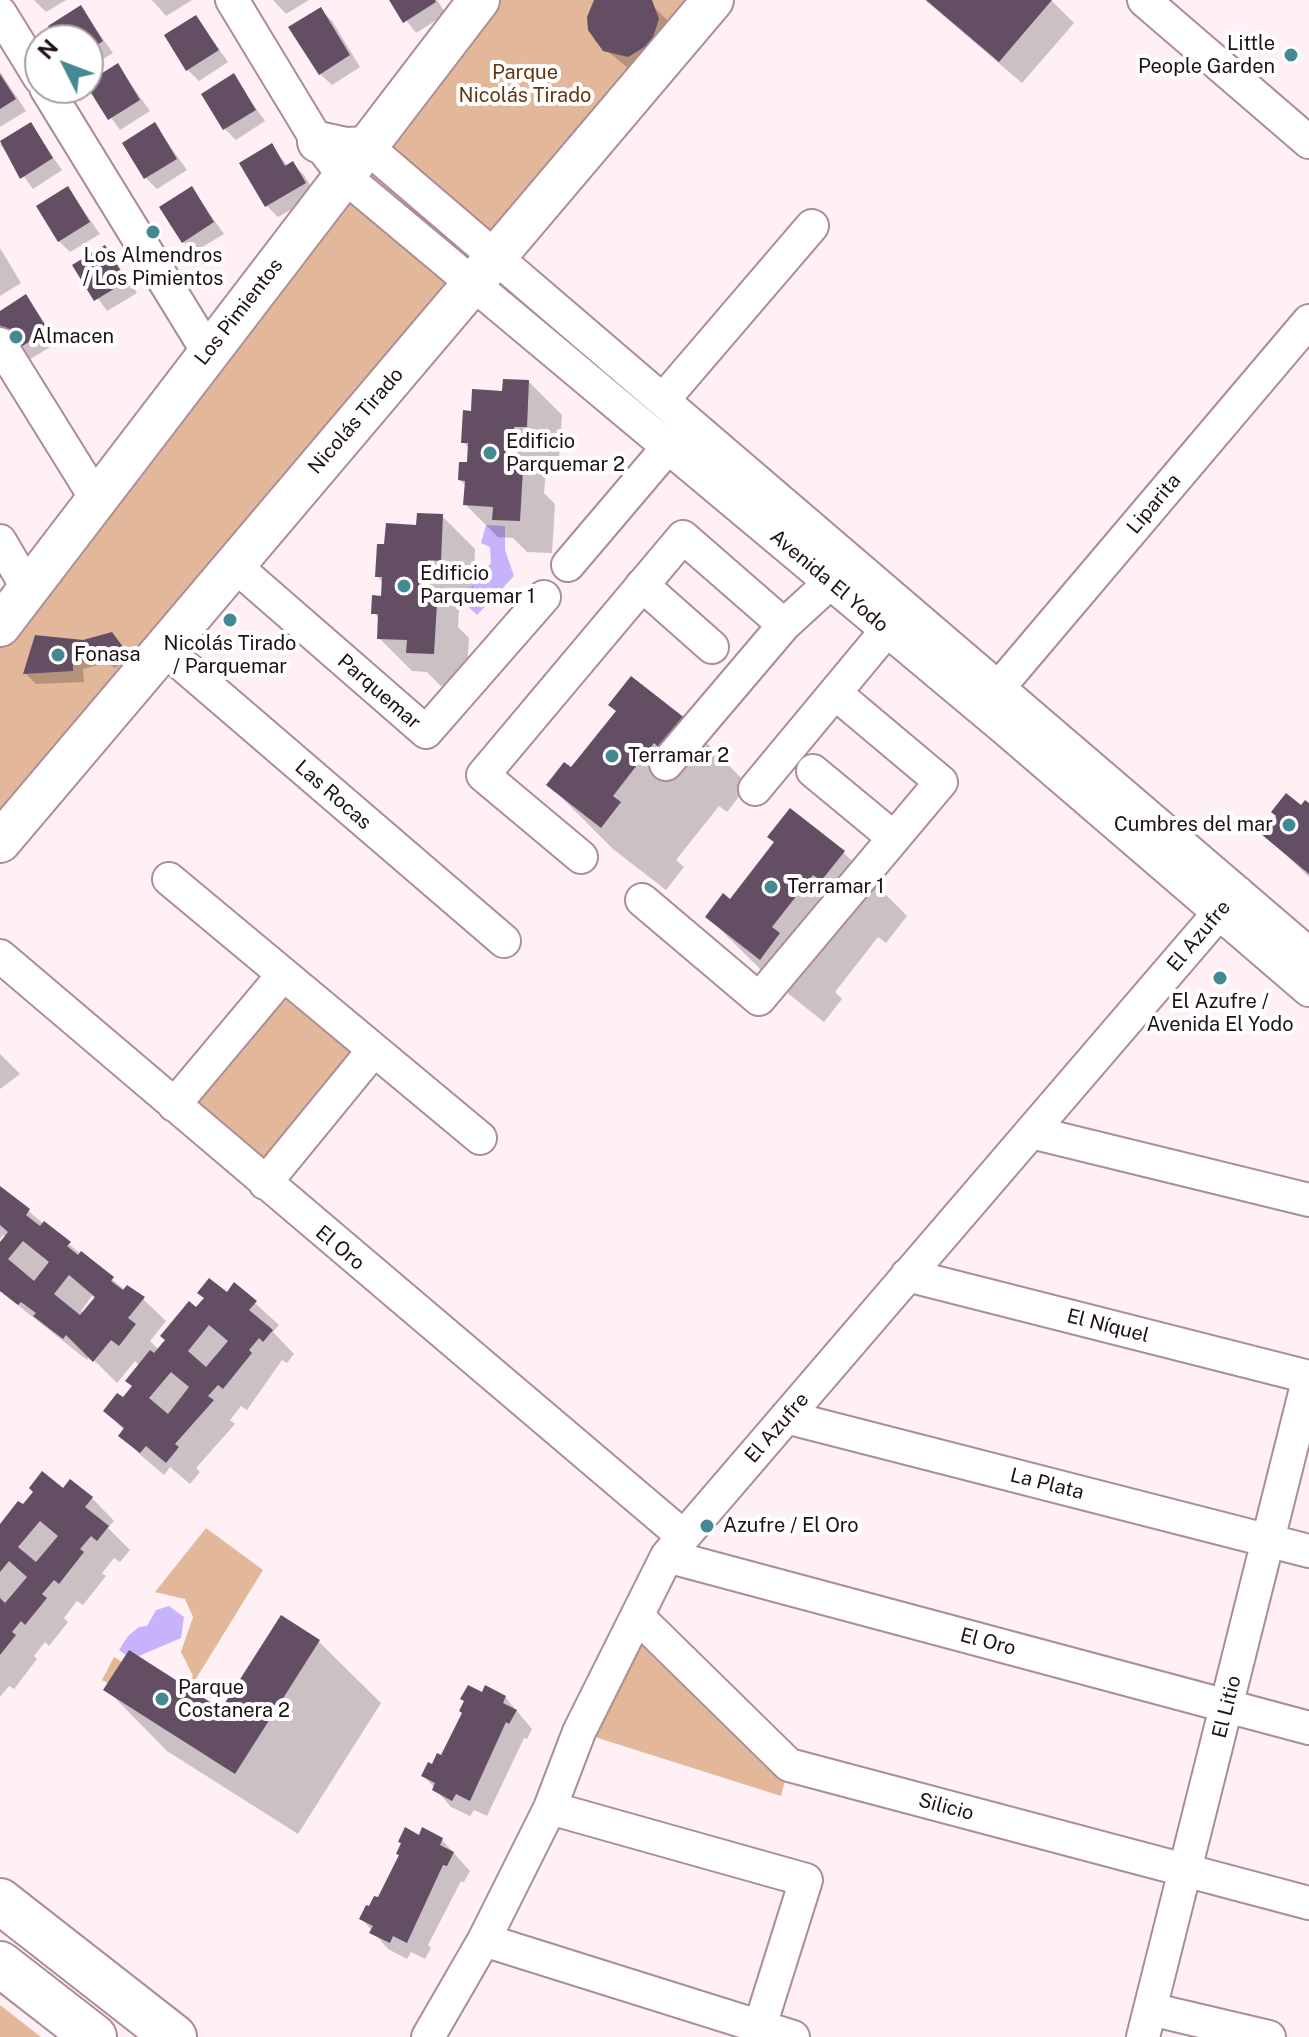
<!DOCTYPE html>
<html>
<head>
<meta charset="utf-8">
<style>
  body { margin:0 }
  #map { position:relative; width:1309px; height:2037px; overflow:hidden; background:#fef0f4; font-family:"Public Sans",sans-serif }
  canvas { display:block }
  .north { position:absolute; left:24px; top:24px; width:80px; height:80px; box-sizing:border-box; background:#fff; border:2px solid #a5a0a2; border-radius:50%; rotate:312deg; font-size:22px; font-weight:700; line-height:32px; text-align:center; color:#1e1216 }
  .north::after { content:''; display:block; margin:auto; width:28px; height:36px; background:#428991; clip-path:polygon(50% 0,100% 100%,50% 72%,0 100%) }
</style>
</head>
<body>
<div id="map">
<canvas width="1309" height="2037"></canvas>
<div class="north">N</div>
</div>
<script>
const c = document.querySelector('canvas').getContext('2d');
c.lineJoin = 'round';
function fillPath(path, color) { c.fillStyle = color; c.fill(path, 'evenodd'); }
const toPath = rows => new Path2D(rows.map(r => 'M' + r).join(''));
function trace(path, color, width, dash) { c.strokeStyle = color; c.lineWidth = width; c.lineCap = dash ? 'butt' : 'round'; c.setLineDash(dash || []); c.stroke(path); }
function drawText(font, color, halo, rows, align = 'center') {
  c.font = font + ' "Public Sans",sans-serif'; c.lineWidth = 8; c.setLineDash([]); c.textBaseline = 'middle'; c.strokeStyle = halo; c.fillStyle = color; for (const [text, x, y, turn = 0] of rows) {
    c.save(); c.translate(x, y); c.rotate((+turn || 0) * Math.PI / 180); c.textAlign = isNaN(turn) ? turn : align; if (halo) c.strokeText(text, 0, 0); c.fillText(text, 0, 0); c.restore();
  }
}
const green = toPath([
  [496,0,694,0,0,820,0,648,40,600],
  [283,997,352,1053,263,1162,195,1106],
  [206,1528,263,1570,173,1716,102,1680,114,1657,161,1685,177,1687,193,1676,181,1652,193,1617,185,1599,155,1592],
  [637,1616,789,1765,781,1796,579,1732],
  [0,2005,41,2037,0,2037]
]);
const water = toPath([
  [486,525,505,526,505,550,514,576,477,615,461,600,491,563,490,547,481,543],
  [169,1606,184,1617,181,1638,132,1659,119,1650,128,1636,139,1627,147,1626,156,1610]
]);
const shadow = toPath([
  [34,0,66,0,46,12],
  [152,0,192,0,166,16],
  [273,0,309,0,286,14],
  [391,0,437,0,446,14,416,33],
  [598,0,647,0,672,25,634,73,595,41,589,17],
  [925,0,1051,0,1074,23,1022,83],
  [81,8,113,53,88,68,88,40,59,40],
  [321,10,332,21,360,67,332,85,320,74],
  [196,17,228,62,199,81,188,70],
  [118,66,150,111,120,130,88,85],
  [0,72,26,111,0,127],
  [233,76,265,121,236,140,224,128],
  [30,125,62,170,33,189,0,144],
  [155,125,187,170,157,189,146,178],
  [271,146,288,166,293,164,304,175,316,195,278,217,267,206,242,163],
  [68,188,100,234,70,252,59,241],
  [192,189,224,234,194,252,183,241],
  [105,247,137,293,107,311,75,266],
  [0,248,21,283,0,296],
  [26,296,58,342,29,360,0,321,0,313],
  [529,382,562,415,559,459,547,459,544,493,555,504,552,553,527,552,513,538,498,537,465,504,466,486,460,480,469,464,470,449,463,442,473,413],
  [442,516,475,549,473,593,460,592,458,627,469,638,466,687,441,686,427,672,412,671,379,638,380,620,374,613,383,598,383,583,377,576,386,547],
  [111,634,132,659,114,668,109,662,83,669,84,682,36,684,25,673,83,642],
  [685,721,748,785,727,812,719,806,676,860,684,867,666,890,613,849,549,785],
  [1309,806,1309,877,1264,834],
  [843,852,907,916,886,943,878,937,835,992,842,999,824,1022,771,980,707,916,730,901],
  [0,1054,20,1074,0,1089],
  [0,1188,125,1290,143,1299,166,1321,150,1341,159,1350,196,1310,227,1295,235,1285,279,1325,273,1332,294,1354,287,1363,282,1360,247,1410,241,1406,230,1420,235,1424,196,1468,200,1472,190,1484,170,1467,164,1475,144,1458,121,1436,125,1431,105,1411,123,1400,134,1387,140,1366,135,1361,117,1383,90,1356,87,1360,0,1291,0,1245,6,1238,3,1235,0,1239],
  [92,1296,96,1299,84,1313,81,1311],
  [63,1490,92,1498,114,1521,108,1528,130,1550,120,1562,114,1558,102,1573,106,1576,83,1605,77,1601,64,1618,68,1622,49,1646,45,1642,34,1656,37,1659,14,1689,9,1686,0,1697,0,1528,23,1507],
  [281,1618,319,1642,381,1703,298,1834,167,1751,106,1689,222,1711],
  [483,1695,505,1697,532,1729,527,1739,524,1738,487,1816,474,1810,470,1816,451,1807,424,1776,442,1758,464,1714,466,1702],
  [420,1837,442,1840,470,1871,464,1882,461,1881,428,1945,431,1948,425,1959,411,1952,407,1959,388,1949,361,1918,379,1900]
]);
const building = toPath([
  [389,0,435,0,436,2,403,23],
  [594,0,652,0,659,19,651,43,628,57,603,51,588,30,587,17],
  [926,0,1052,0,999,62],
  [81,5,103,41,88,51,88,40,57,40,48,26],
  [321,7,350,55,319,75,288,27],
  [196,15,219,50,186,71,164,35],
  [118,63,140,100,108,120,88,88,88,82],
  [234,73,256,110,223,130,201,94],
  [0,74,16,99,0,109],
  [31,122,53,158,20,179,0,141],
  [155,122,177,159,144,179,122,143],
  [272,143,285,166,293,161,306,183,265,207,239,163],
  [68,186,90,222,58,242,36,206],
  [192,186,214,222,182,243,159,207],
  [105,245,127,281,94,301,72,265],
  [26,294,48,330,16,350,0,325,0,311],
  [503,379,529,380,527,427,514,427,512,469,523,469,520,521,492,520,493,507,463,505,465,481,458,480,459,462,467,462,468,443,461,443,463,410,471,411,472,389,502,391],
  [417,513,443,514,441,561,428,560,426,602,437,603,434,654,406,653,407,640,377,639,378,614,371,614,372,595,381,596,382,577,375,577,377,544,384,544,386,523,416,525],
  [112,632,123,647,101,658,99,651,73,658,73,671,23,674,35,635,83,640],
  [631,676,686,719,662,750,654,743,613,796,621,802,601,828,546,785,564,762,571,767,616,711,608,705],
  [1286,793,1301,805,1305,800,1309,803,1309,874,1261,834,1276,816,1271,812],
  [790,808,845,851,821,881,813,875,772,927,780,933,760,960,705,917,723,893,730,899,774,842,767,837],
  [0,1186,30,1209,26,1215,40,1226,44,1221,71,1242,67,1246,78,1255,81,1251,114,1277,111,1281,123,1290,127,1285,145,1297,128,1318,136,1324,119,1346,111,1340,93,1362,66,1335,63,1339,33,1316,36,1313,21,1302,18,1305,0,1291,0,1242,8,1232,0,1225],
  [23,1241,49,1262,34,1281,8,1259],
  [69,1275,95,1297,80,1315,54,1294],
  [209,1278,227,1292,234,1282,257,1301,249,1310,273,1330,263,1342,259,1338,249,1350,252,1353,223,1389,218,1385,208,1396,214,1400,175,1444,179,1447,166,1463,146,1446,140,1453,118,1436,124,1428,103,1411,117,1393,123,1397,132,1386,125,1381,150,1350,154,1353,165,1340,160,1336,189,1301,196,1307,204,1298,197,1293],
  [209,1325,228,1341,206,1367,188,1351],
  [171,1372,189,1387,168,1414,149,1398],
  [42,1471,63,1488,70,1479,93,1497,85,1507,109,1526,97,1541,91,1536,80,1549,84,1552,59,1584,54,1580,42,1594,47,1598,25,1625,21,1621,12,1632,16,1635,0,1655,0,1598,5,1603,27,1577,9,1561,0,1572,0,1524,18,1501,23,1504,33,1492,29,1488],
  [40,1521,58,1536,36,1562,18,1547],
  [281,1615,320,1640,235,1774,103,1690,129,1650,221,1709],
  [468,1685,482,1692,485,1685,506,1696,503,1703,517,1710,509,1724,506,1722,470,1801,456,1794,452,1801,432,1790,435,1783,421,1776,428,1762,432,1764,437,1753,441,1755,462,1713,459,1711,464,1701,460,1699],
  [405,1827,419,1835,422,1827,443,1838,440,1845,454,1852,447,1866,443,1865,407,1943,393,1936,390,1943,369,1933,373,1926,359,1919,366,1905,369,1906,374,1896,378,1897,399,1855,396,1854,401,1843,398,1842]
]);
const minor = toPath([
  [232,0,318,142,344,176,1004,728,1309,990],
  [1144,0,1309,142],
  [0,13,40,78],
  [46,88,208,352],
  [367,147,1309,954],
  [0,344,97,500],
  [663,400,812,226],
  [0,541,28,589],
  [233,564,426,732,544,597],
  [568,565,669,446],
  [642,585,712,647],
  [784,625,831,582],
  [163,648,504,941],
  [999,687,1309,321],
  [813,771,894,838],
  [755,789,887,630],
  [581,857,483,775,683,537,784,625,666,764],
  [169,879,480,1138],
  [642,900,759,999,941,782,835,693],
  [0,956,683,1536],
  [174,1105,283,975],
  [1031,1132,1309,1200],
  [265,1183,373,1051],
  [907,1275,1309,1377],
  [786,1417,1309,1551],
  [667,1556,1309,1728],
  [637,1616,789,1765,1309,1903],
  [550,1808,806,1880,760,2026],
  [484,1940,793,2037],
  [1150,2009,1269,2037],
  [428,2037,484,1940,550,1808,579,1732,667,1556,1237,892],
  [1143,2037,1309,1377]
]);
const major = toPath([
  [318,142,346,148,367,147],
  [0,626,479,0],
  [0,842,713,0]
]);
const highway = toPath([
  [0,1901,174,2037],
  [0,1964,94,2037]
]);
const markers = [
  [1291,55,8,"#428991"],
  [153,232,8,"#428991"],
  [16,337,8,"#428991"],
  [490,453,8,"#428991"],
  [404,586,8,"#428991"],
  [230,620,8,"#428991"],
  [58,655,8,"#428991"],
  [612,756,8,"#428991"],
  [1289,825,8,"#428991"],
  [771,887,8,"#428991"],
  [1220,978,8,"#428991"],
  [707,1526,8,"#428991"],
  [162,1699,8,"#428991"]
];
const poiNames = [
  ["Little",1275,44,"right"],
  ["People Garden",1275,67,"right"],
  ["Los Almendros",153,256,"center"],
  ["/ Los Pimientos",153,279,"center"],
  ["Almacen",32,337],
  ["Edificio",506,442],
  ["Parquemar 2",506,465],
  ["Edificio",420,574],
  ["Parquemar 1",420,597],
  ["Nicolás Tirado",230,644,"center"],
  ["/ Parquemar",230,667,"center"],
  ["Fonasa",74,655],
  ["Terramar 2",628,756],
  ["Cumbres del mar",1273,825,"right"],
  ["Terramar 1",787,887],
  ["El Azufre /",1220,1002,"center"],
  ["Avenida El Yodo",1220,1025,"center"],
  ["Azufre / El Oro",723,1526],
  ["Parque",178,1688],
  ["Costanera 2",178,1711]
];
const parkNames = [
  ["Parque",525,73],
  ["Nicolás Tirado",525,96]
];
const streetNames = [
  ["Los Pimientos",239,312,-52],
  ["Nicolás Tirado",356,421,-49],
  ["Liparita",1154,504,-50],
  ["Avenida El Yodo",829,581,40],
  ["Parquemar",379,692,41],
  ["Las Rocas",333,795,41],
  ["El Azufre",1199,936,-50],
  ["El Oro",340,1248,40],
  ["El Níquel",1108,1326,14],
  ["El Azufre",777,1428,-49],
  ["La Plata",1047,1484,14],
  ["El Oro",988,1642,15],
  ["El Litio",1227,1707,-76],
  ["Silicio",946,1807,15]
];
fillPath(green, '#e3b89a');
fillPath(water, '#c6b3fb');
fillPath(shadow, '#0003');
fillPath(building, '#634e63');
trace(minor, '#ac8c97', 36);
trace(major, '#ac8c97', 44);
trace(highway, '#ac8c97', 48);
trace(minor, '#fff', 32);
trace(major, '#fff', 40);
trace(highway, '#fff', 44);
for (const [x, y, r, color] of markers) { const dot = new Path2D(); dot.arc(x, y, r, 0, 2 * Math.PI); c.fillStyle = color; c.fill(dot); trace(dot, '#fff', 3); }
drawText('20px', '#1e1216', '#fff', poiNames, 'left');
drawText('20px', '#613510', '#fff', parkNames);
drawText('20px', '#1e1216', '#fff', streetNames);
</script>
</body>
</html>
